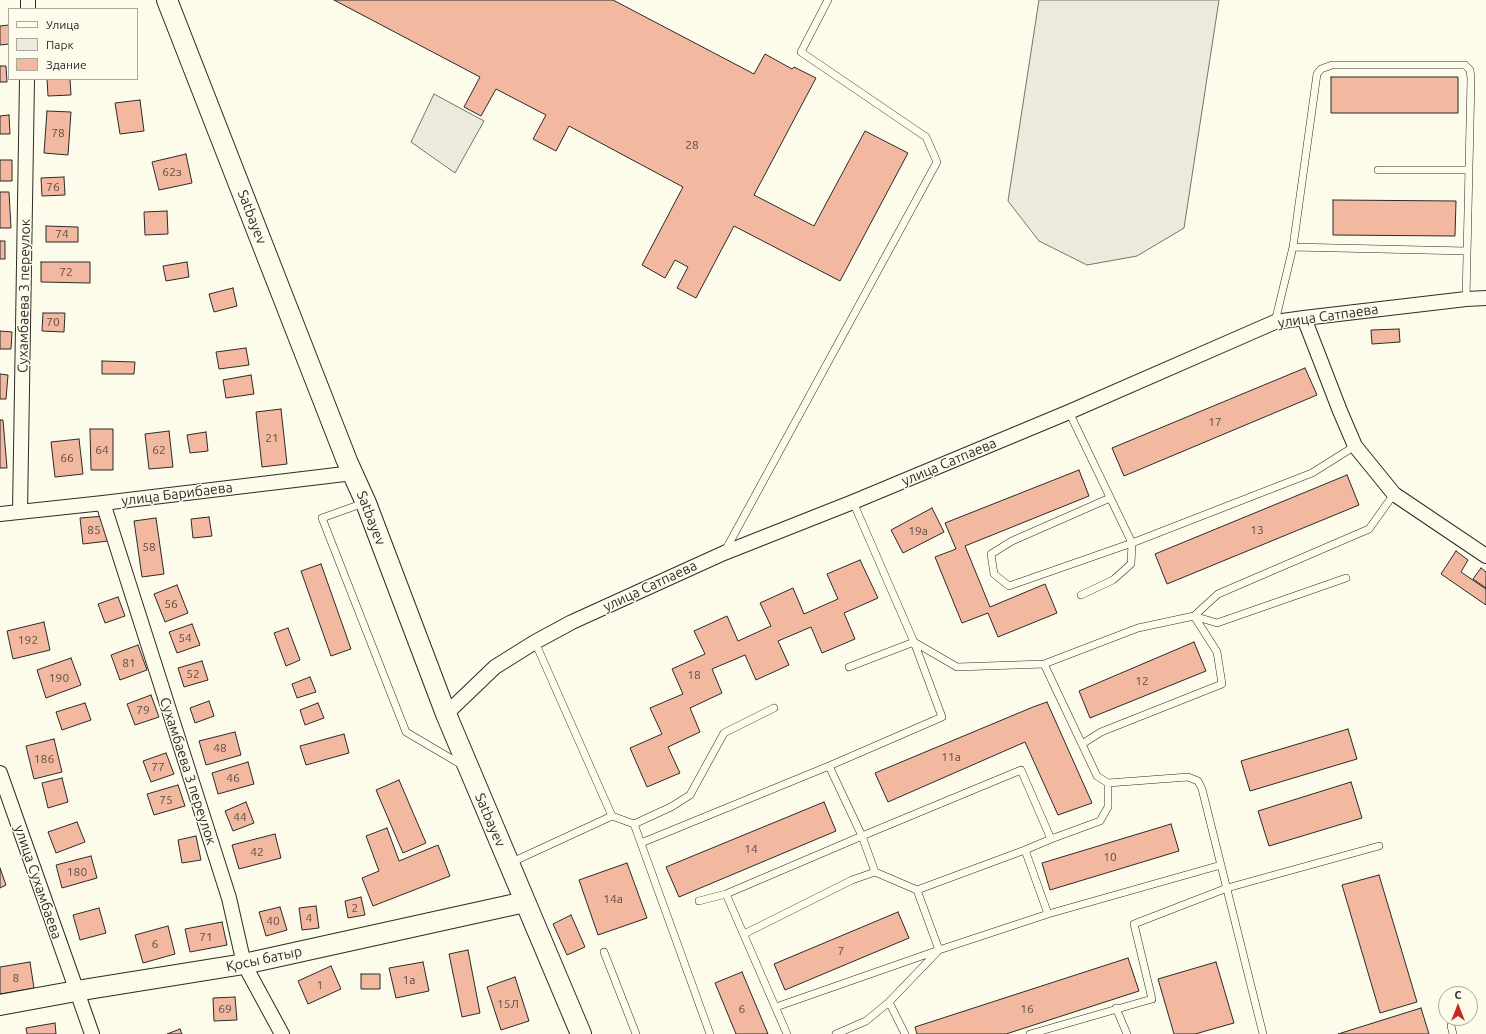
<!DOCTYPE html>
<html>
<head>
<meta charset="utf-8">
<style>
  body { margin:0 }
  #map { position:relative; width:1486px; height:1034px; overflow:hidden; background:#fdfbea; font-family:Ubuntu,sans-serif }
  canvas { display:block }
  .legend { position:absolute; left:8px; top:8px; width:130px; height:72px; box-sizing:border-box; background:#fdfbea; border:1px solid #a9a89e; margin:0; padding:5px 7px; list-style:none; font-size:12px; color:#2b2b2b }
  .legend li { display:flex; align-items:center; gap:8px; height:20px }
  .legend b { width:20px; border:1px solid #a9a89e }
  .north { position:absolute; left:1438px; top:986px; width:40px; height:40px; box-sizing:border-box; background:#fdfbea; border:1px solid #a9a89e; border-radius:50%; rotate:0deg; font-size:11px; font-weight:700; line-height:16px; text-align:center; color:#2b2b2b }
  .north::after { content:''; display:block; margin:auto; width:14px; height:18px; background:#c62828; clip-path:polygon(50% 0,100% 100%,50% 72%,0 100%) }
</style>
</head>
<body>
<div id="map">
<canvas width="1486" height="1034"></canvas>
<ul class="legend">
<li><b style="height:5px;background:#fdfbea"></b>Улица</li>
<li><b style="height:11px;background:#ecebdb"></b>Парк</li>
<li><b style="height:11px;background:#f2b8a0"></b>Здание</li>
</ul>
<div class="north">С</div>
</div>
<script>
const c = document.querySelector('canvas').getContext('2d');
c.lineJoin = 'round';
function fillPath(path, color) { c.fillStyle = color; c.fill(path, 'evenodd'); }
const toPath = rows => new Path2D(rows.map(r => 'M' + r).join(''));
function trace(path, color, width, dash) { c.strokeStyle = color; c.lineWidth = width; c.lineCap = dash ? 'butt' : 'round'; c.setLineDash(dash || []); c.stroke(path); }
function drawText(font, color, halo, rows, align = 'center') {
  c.font = font + ' Ubuntu,sans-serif'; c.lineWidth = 3; c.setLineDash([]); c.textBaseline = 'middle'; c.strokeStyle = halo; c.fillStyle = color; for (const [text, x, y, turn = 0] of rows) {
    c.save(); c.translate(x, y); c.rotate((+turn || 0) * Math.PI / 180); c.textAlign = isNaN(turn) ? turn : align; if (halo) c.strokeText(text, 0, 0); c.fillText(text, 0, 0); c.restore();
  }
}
const green = toPath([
  [1039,0,1219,0,1184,228,1137,256,1087,265,1039,241,1008,201,1039,0]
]);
const parking = toPath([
  [434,94,484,121,455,173,411,142,434,94]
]);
const building = toPath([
  [334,0,613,0,754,74,765,54,792,69,794,67,816,78,754,195,814,226,865,131,908,153,840,281,734,226,696,298,677,288,688,267,675,260,665,278,642,265,683,187,569,126,556,151,533,139,546,115,496,89,481,116,464,107,480,77,334,0],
  [9,25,9,44,0,45,0,26,9,25],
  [0,66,6,66,7,82,0,82,0,66],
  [1331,77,1458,77,1458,113,1331,113,1331,77],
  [47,79,70,79,71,95,48,96,47,79],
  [140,100,144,131,120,134,115,103,140,100],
  [47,111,71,112,68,155,44,153,47,111],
  [9,115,10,134,0,134,0,116,9,115],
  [186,154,192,183,159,190,152,162,186,154],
  [0,160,12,160,12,181,0,181,0,160],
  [64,177,65,195,42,196,41,178,64,177],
  [0,192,9,192,11,228,0,228,0,192],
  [1333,200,1456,201,1455,236,1333,235,1333,200],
  [167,211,168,234,145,235,144,212,167,211],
  [46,226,78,227,78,242,46,242,46,226],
  [0,241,5,241,5,259,0,259,0,241],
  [41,262,90,262,90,283,41,282,41,262],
  [187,262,189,277,166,281,163,266,187,262],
  [233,288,237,306,214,312,209,294,233,288],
  [43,313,65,313,64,332,42,331,43,313],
  [1399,329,1400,342,1372,344,1371,330,1399,329],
  [0,331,12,332,11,349,0,349,0,331],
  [246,348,249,365,219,369,216,352,246,348],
  [102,361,135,362,134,374,102,374,102,361],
  [1305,368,1317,395,1124,476,1112,448,1305,368],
  [0,374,8,375,6,399,0,399,0,374],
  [251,375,254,394,226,398,223,380,251,375],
  [281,409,287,464,262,467,256,412,281,409],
  [0,420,3,420,7,468,0,468,0,420],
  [90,429,113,429,113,470,91,470,90,429],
  [169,431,173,467,149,469,145,434,169,431],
  [206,432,208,451,190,453,187,435,206,432],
  [79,439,83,474,55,477,51,442,79,439],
  [1079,470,1089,496,965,546,990,607,1045,584,1057,613,998,637,988,613,962,623,935,557,956,549,945,523,1079,470],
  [1347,475,1359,505,1167,584,1155,554,1347,475],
  [932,508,944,532,903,553,891,530,932,508],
  [105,516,108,541,83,544,80,518,105,516],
  [209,517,212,536,193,538,191,519,209,517],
  [156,518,164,574,142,577,134,521,156,518],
  [1456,551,1468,560,1461,572,1486,589,1486,605,1441,574,1456,551],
  [860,560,878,598,844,613,855,639,822,653,811,627,778,641,789,665,756,680,745,655,712,669,722,693,690,708,700,732,668,747,680,773,647,787,630,748,662,734,650,708,683,694,672,669,705,654,694,631,727,616,738,641,771,626,760,603,793,588,804,614,838,599,827,574,860,560],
  [321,564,351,649,331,656,301,571,321,564],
  [1481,568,1486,572,1486,588,1473,579,1481,568],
  [177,585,188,613,165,622,154,594,177,585],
  [118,597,125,616,105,623,98,604,118,597],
  [44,622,50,650,13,659,7,631,44,622],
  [192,624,200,645,177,653,169,632,192,624],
  [288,628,300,660,286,666,274,633,288,628],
  [1194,642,1206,671,1090,718,1079,691,1194,642],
  [138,645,147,670,120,680,111,655,138,645],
  [71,658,81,685,46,698,37,670,71,658],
  [202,661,208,680,184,687,178,668,202,661],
  [310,677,316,692,297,698,292,684,310,677],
  [151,695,159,717,135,725,127,704,151,695],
  [209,701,214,716,195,723,190,708,209,701],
  [1047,702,1092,803,1058,815,1025,742,888,802,875,773,1033,707,1047,702],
  [85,703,91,720,62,730,56,712,85,703],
  [318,703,324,718,305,725,300,710,318,703],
  [1348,729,1357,759,1250,791,1241,761,1348,729],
  [235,732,241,755,206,765,199,741,235,732],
  [344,734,349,753,306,765,300,746,344,734],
  [54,739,62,772,34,779,26,746,54,739],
  [166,753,174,774,151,782,143,761,166,753],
  [248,762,254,784,218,794,212,773,248,762],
  [62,778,68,802,48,808,42,783,62,778],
  [399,780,426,843,403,853,376,790,399,780],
  [1351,782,1362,818,1269,846,1258,811,1351,782],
  [178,785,185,806,154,815,147,794,178,785],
  [246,802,254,823,233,831,225,811,246,802],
  [824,802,836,831,679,897,666,867,824,802],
  [77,822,85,842,56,853,48,832,77,822],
  [1171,824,1179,851,1050,890,1042,863,1171,824],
  [387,828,399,861,438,845,450,876,373,906,362,878,379,871,366,836,387,828],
  [275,834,281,858,239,869,232,845,275,834],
  [196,836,201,860,182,863,178,840,196,836],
  [91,856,97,878,62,888,56,865,91,856],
  [627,863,647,918,598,935,579,880,627,863],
  [0,868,6,885,0,888,0,868],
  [1379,875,1417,1002,1380,1013,1342,885,1379,875],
  [361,897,365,915,348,918,345,901,361,897],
  [316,906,319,928,302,930,299,908,316,906],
  [280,907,287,930,266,936,259,912,280,907],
  [99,908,106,933,80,940,73,915,99,908],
  [898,912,909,938,785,990,774,964,898,912],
  [571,915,585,947,567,955,553,924,571,915],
  [222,922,227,945,190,952,185,929,222,922],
  [168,926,175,954,143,963,135,935,168,926],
  [468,950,480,1013,462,1017,449,954,468,950],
  [1128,958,1139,991,1006,1034,917,1034,915,1027,1128,958],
  [30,962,34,988,0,994,0,967,30,962],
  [423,962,429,991,396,998,389,968,423,962],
  [1216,962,1234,1023,1195,1034,1174,1034,1158,979,1216,962],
  [331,966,341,989,308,1004,298,981,331,966],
  [742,972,768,1034,736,1034,715,983,742,972],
  [361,974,380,974,380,989,361,989,361,974],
  [515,977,529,1021,501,1030,487,987,515,977],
  [235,997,237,1020,214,1021,213,998,235,997],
  [1421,1008,1429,1034,1338,1034,1421,1008],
  [55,1023,56,1034,27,1034,26,1028,55,1023],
  [180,1029,182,1034,167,1034,180,1029]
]);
const lane = toPath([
  [1378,170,1469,170],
  [1293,247,1467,251],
  [1275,322,1293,247,1317,74,1321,69,1332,65,1465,65,1470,70,1471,79,1466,299],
  [1069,412,1132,543,1009,586,994,574,991,554,1012,541,1110,498],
  [364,503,322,518,406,732,462,765],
  [725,551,937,162,926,137,801,52,828,0],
  [1081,595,1113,580,1131,564,1132,543,1312,473,1355,446],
  [535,642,612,816],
  [1044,664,1138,628,1194,616,1217,623,1346,578],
  [849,667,914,642,957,667,1044,664,1097,776,1108,783,1188,777,1198,781,1202,789,1263,1034],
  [1082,744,1101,732,1222,684,1217,652,1194,616,1218,594,1369,529,1394,494],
  [634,824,710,1034],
  [641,843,829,766,942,717,914,642,853,502],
  [1025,850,1051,839,1100,821,1108,807,1108,783],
  [510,863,612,816,634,824,671,807,690,795,724,733,774,708],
  [917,890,875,872,862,836,1021,770,1051,839],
  [726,894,787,1034],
  [699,901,726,894,862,836,829,766],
  [744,934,852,880,875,872],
  [604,952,636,1034],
  [889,1002,905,1034],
  [776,1007,939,950,1048,914,1221,865],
  [1116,1008,1127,1034],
  [1451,1026,1453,1034],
  [836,1034,866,1021,889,1002,939,950,917,890,1025,850,1048,914],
  [1030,1034,1152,999,1134,924,1227,888,1379,846]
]);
const street = toPath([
  [28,9,28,0],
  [1304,318,1340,411,1355,446,1394,494,1486,556],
  [103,503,229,898,244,964,282,1034],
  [20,512,27,79],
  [0,514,103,503,353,473],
  [446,714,495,667,535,642,572,622,724,553,853,502,1069,412,1275,322,1304,318,1466,299,1486,298],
  [0,773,92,1034]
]);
const secondary = toPath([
  [167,0,347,461,366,503,446,714,581,1034],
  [0,1005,76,991,244,964,525,902]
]);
const numberNames = [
  ["78",58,133],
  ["28",692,145],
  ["62з",172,172],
  ["76",53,187],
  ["74",62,234],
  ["72",66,272],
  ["70",53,322],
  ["17",1215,422],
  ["21",272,438],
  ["64",102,450],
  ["62",159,450],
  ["66",67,458],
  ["85",94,530],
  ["13",1257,530],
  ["19а",918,531],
  ["58",149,547],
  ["56",171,604],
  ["54",185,638],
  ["192",28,640],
  ["81",129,663],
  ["52",193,674],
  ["18",694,675],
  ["190",59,678],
  ["12",1142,681],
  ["79",143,710],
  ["48",220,748],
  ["11а",951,757],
  ["186",44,759],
  ["77",158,767],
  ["46",233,778],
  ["75",166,800],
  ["44",240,817],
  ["14",751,849],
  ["42",257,852],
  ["10",1110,857],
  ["180",77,872],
  ["14а",613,899],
  ["2",355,908],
  ["4",309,918],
  ["40",273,921],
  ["71",206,937],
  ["6",155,944],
  ["7",841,951],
  ["8",16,978],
  ["1а",409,980],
  ["1",320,985],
  ["15Л",508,1004],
  ["69",225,1009],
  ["6",742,1009],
  ["16",1027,1009]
];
const streetNames = [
  ["Satbayev",252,217,69],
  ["Сухамбаева 3 переулок",24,296,-89],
  ["улица Сатпаева",1328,316,-8],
  ["улица Сатпаева",949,462,-23],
  ["улица Барибаева",177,494,-7],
  ["Satbayev",371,518,69],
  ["улица Сатпаева",650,586,-25],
  ["Сухамбаева 3 переулок",188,771,72],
  ["Satbayev",490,820,67],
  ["улица Сухамбаева",38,882,71],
  ["Қосы батыр",264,959,-12]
];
fillPath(green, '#ecebdb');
trace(green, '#74746e', 1);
fillPath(parking, '#eceadb');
trace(parking, '#74746e', 1);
fillPath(building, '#f2b8a0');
trace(building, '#2b2b2b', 1);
trace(lane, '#2b2b2b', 8);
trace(street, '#2b2b2b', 16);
trace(secondary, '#2b2b2b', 22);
trace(lane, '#fdfbea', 7);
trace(street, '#fdfbea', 14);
trace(secondary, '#fdfbea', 20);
drawText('12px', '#5d4e48', null, numberNames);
drawText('14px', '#2b2b2b', '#fdfbea', streetNames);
</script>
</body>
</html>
